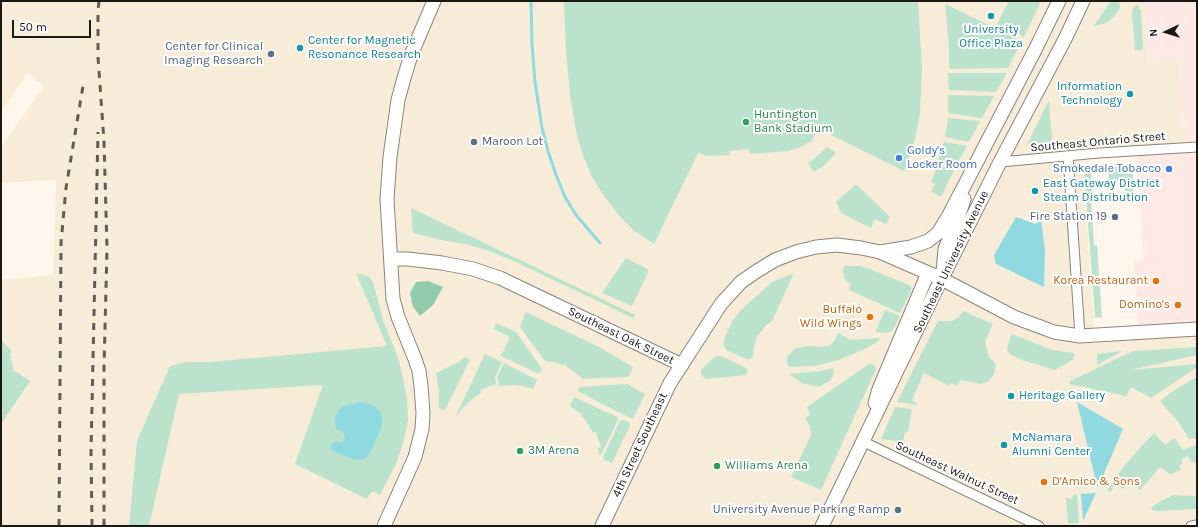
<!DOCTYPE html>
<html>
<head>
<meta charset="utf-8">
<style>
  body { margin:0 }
  #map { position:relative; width:1198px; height:527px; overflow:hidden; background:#fff7eb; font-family:Karla,sans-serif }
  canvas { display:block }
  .frame { position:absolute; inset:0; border:2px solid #1b1814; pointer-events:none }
  .north { position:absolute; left:1146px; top:12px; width:40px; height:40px; -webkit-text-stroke:3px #fff; paint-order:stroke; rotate:266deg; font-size:11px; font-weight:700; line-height:16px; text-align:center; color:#1b1814 }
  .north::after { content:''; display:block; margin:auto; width:14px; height:18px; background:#1b1814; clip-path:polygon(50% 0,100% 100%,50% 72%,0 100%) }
  .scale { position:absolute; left:12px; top:20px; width:79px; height:18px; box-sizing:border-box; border:2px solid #1b1814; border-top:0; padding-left:5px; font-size:12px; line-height:14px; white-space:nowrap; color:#1b1814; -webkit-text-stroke:3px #fff; paint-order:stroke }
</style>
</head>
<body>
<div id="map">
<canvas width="1198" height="527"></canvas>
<div class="frame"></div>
<div class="north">N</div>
<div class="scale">50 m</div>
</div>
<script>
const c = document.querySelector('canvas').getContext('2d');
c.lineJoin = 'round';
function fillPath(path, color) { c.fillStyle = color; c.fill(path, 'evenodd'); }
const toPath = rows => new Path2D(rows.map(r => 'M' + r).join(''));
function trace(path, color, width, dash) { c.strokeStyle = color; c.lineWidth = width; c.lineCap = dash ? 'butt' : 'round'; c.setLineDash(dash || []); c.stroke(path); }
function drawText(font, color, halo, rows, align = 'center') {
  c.font = font + ' Karla,sans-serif'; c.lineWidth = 4; c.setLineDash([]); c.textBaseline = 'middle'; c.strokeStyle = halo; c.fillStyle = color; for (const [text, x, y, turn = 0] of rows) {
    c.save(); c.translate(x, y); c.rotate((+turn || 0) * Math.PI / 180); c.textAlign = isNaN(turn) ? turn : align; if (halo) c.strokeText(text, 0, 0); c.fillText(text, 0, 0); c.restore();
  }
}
const commercial = toPath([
  [1146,1,1197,1,1197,329,1139,333,1134,261,1144,260,1137,150,1178,61,1148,63,1143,2]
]);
const built = toPath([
  [1,1,1146,1,1143,3,1148,63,1178,61,1184,147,1082,155,1095,335,1197,329,1197,525,1,526,1,280,53,275,56,180,1,183,1,147,44,86,28,73,1,111]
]);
const green = toPath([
  [564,1,918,1,922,69,920,113,916,134,911,154,904,171,819,129,811,141,800,147,789,151,749,154,749,149,730,151,730,155,707,156,698,153,654,244,634,231,617,213,602,193,591,175,583,155,577,136,570,95,566,52],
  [1009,1,1041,1,1024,37,997,24],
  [1111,1,1119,2,1120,6,1119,10,1115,15,1107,23,1094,26],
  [945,4,1022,41,1008,68,949,69,949,46],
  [1138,5,1141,11,1143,50,1135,51,1132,12,1133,8,1135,6],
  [948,73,1007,73,996,92,949,90],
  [948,95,994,96,982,118,948,113],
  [1049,100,1052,141,1061,140,1058,145,1031,148,1028,143],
  [948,118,980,121,969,142,945,137],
  [944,142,967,146,956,166,938,161],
  [827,147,836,153,826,164,814,172,808,163,818,156],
  [938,165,954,170,941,197,931,192,935,184,931,182],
  [1132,165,1134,198,1116,182,1111,188,1112,198,1110,198,1108,167],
  [1091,168,1093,199,1091,200,1094,242,1094,245,1097,245,1102,317,1095,318,1084,169],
  [856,184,890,217,886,224,875,219,871,228,841,213,836,202],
  [411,208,635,315,633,318,516,262,489,251,466,244,446,241,413,233],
  [626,258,649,270,632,306,602,293],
  [845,266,860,266,870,269,911,286,911,291,900,313,849,290,851,284,847,282,844,277,843,268],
  [356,273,364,275,369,277,373,282,384,323,399,360,407,398,408,420,404,440,397,462,380,495,372,491,367,499,295,464,323,385,179,394,149,526,129,526,137,441,170,366,186,362,210,362,387,346],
  [794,273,772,321,767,324,757,337,754,347,753,356,750,359,746,359,726,350,724,346,724,339,733,320,741,310,772,282],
  [885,310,900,316,892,331,886,333,875,332],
  [963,311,993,324,985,342,989,357,996,364,994,374,989,381,981,384,961,380,957,386,951,383,949,386,924,373,912,400,919,405,897,402,938,321,952,321,959,317],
  [526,312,599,347,633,367,628,377,583,379,576,373,566,366,553,362,545,361,520,327],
  [496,323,516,332,542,369,539,374,501,356,510,337,494,329],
  [838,333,850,340,880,338,879,341,867,348,839,360,815,366,790,367,787,363,787,357,795,348,809,346,824,347,830,345,835,340],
  [1012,334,1052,350,1074,353,1074,359,1055,370,1022,360,1011,355,1007,350,1008,344],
  [1,338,7,347,8,347,12,352,10,354,14,372,15,371,30,381,1,424],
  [1197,347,1197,355,1130,370,1197,364,1197,367,1151,398,1131,387,1126,396,1070,384,1070,381,1133,351],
  [1122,351,1097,365,1097,354],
  [485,354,502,362,495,377,496,384,480,390,481,393,471,400,462,409,457,416,456,416],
  [717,356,721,356,744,367,748,370,746,375,706,379,701,375,701,370,711,360],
  [464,357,470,359,445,410,439,408,439,392,436,373,459,362],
  [504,363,537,380,533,389,523,386,515,385,500,386,497,377],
  [869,364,873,364,876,369,821,490,791,477,811,435,810,426,805,418,810,415,807,407],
  [833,368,834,374,831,380,819,387,802,383,789,374,820,371],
  [1197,377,1197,438,1189,439,1180,424,1160,401,1176,389],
  [627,384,645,394,633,419,602,404,578,391,579,387],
  [574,397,617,417,618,420,601,455,599,454,598,448,601,447,596,432,593,433,588,424,581,414,570,406],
  [895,407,912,409,908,432,905,432,903,442,881,439],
  [623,420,630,423,630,425,612,463,604,460,603,457,620,421],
  [1154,433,1165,445,1175,438,1182,450,1197,445,1197,463,1195,462,1191,462,1188,456,1181,459,1183,463,1179,466,1181,470,1170,474,1160,467,1140,490,1129,481,1123,489,1115,484,1111,492,1107,490,1124,466,1139,449],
  [1077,494,1079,523,1068,523,1066,498,1072,499,1073,495],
  [1173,495,1197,496,1197,509,1154,511,1151,508,1159,502]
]);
const forest = toPath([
  [428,281,443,287,433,305,420,316,413,307,410,293,416,282]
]);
const water = toPath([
  [1016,217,1036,224,1041,219,1045,251,1044,287,996,264,994,255],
  [361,402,370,404,376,408,381,413,382,421,381,429,368,456,364,459,358,460,353,459,335,452,331,449,331,445,334,442,341,442,345,440,344,435,343,432,336,428,335,423,335,417,339,410,344,406],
  [1077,402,1123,429,1098,487,1097,486],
  [1096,493,1083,521,1081,494]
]);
const stream = toPath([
  [531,1,532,44,535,82,542,128,548,151,556,175,565,197,576,215,600,243]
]);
const street = toPath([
  [1068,156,1080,336],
  [1000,162,1099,153,1197,147],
  [864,442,1039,526],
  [1191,526,1197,525]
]);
const secondary = toPath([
  [880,252,911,247,928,241,938,233,948,217,1035,50,1059,1],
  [391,259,408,259,442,263,473,269,500,278,682,365],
  [943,271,945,249,958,218,964,199],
  [875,403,879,389,928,273],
  [384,526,415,457,422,429,423,413,421,386,419,371,415,359,398,317,393,299,387,199,390,157,398,100,404,78,411,55,434,1],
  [602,526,670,383,721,304,741,282,757,271,775,260,796,252,816,247,837,245,861,248,880,252,942,279,1014,317,1054,332,1080,336,1197,329],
  [822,526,935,292,1000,162,1065,39,1083,1]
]);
const rail = toPath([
  [99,1,98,11,98,57,104,141,107,249,104,367,104,526],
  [59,526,61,243,66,188,84,80],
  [92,526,91,451,98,132]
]);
const markers = [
  [991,16,4,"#0f9aa8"],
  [300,48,4,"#0f9aa8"],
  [271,54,4,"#5c6f8a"],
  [1130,94,4,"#0f9aa8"],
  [746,122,4,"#2e9e5b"],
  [474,142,4,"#5c6f8a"],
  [899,158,4,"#3f7fe0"],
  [1169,169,4,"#3f7fe0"],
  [1035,191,4,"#0f9aa8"],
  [1115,217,4,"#5c6f8a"],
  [1156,281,4,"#e8710a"],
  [1178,305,4,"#e8710a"],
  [870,317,4,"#e8710a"],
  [1011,396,4,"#0f9aa8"],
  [1004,445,4,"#0f9aa8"],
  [520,451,4,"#2e9e5b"],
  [717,466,4,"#2e9e5b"],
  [1044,482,4,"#e8710a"],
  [898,510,4,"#5c6f8a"]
];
const cultureNames = [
  ["University",991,30,"center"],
  ["Office Plaza",991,44,"center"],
  ["Center for Magnetic",308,41],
  ["Resonance Research",308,55],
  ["Information",1122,87,"right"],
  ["Technology",1122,101,"right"],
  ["East Gateway District",1043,184],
  ["Steam Distribution",1043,198],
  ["Heritage Gallery",1019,396],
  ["McNamara",1012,438],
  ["Alumni Center",1012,452]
];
const serviceNames = [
  ["Center for Clinical",263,47],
  ["Imaging Research",263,61],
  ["Maroon Lot",482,142,"left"],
  ["Fire Station 19",1107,217],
  ["University Avenue Parking Ramp",890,510]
];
const leisureNames = [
  ["Huntington",754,115],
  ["Bank Stadium",754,129],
  ["3M Arena",528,451],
  ["Williams Arena",725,466]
];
const streetNames = [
  ["Southeast Ontario Street",1098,142,-5],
  ["Southeast University Avenue",951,262,-64],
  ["Southeast Oak Street",621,336,26],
  ["4th Street Southeast",640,445,-65],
  ["Southeast Walnut Street",957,473,25]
];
const shopNames = [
  ["Goldy's",907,151],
  ["Locker Room",907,165],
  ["Smokedale Tobacco",1161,169,"right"]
];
const foodNames = [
  ["Korea Restaurant",1148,281],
  ["Domino's",1170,305],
  ["Buffalo",862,310],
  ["Wild Wings",862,324],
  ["D'Amico & Sons",1052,482,"left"]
];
fillPath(commercial, '#fee9e5');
fillPath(built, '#f7ecd8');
fillPath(green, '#bae2cc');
fillPath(forest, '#91cbac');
fillPath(water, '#8fd9e1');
trace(stream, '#8fd9e1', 3);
trace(street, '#8b8479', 11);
trace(secondary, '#8b8479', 15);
trace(street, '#fff', 9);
trace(secondary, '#fff', 13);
trace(rail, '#605c55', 3, [7, 7]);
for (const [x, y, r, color] of markers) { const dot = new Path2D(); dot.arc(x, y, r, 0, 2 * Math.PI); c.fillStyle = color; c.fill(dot); trace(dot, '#fff', 1.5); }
drawText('12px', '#0d838f', '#fff', cultureNames, 'left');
drawText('12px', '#4e5e75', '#fff', serviceNames, 'right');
drawText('12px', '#27864d', '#fff', leisureNames, 'left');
drawText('12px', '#1b1814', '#fff', streetNames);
drawText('12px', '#366cbe', '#fff', shopNames, 'left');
drawText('12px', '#c56008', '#fff', foodNames, 'right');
</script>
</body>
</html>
